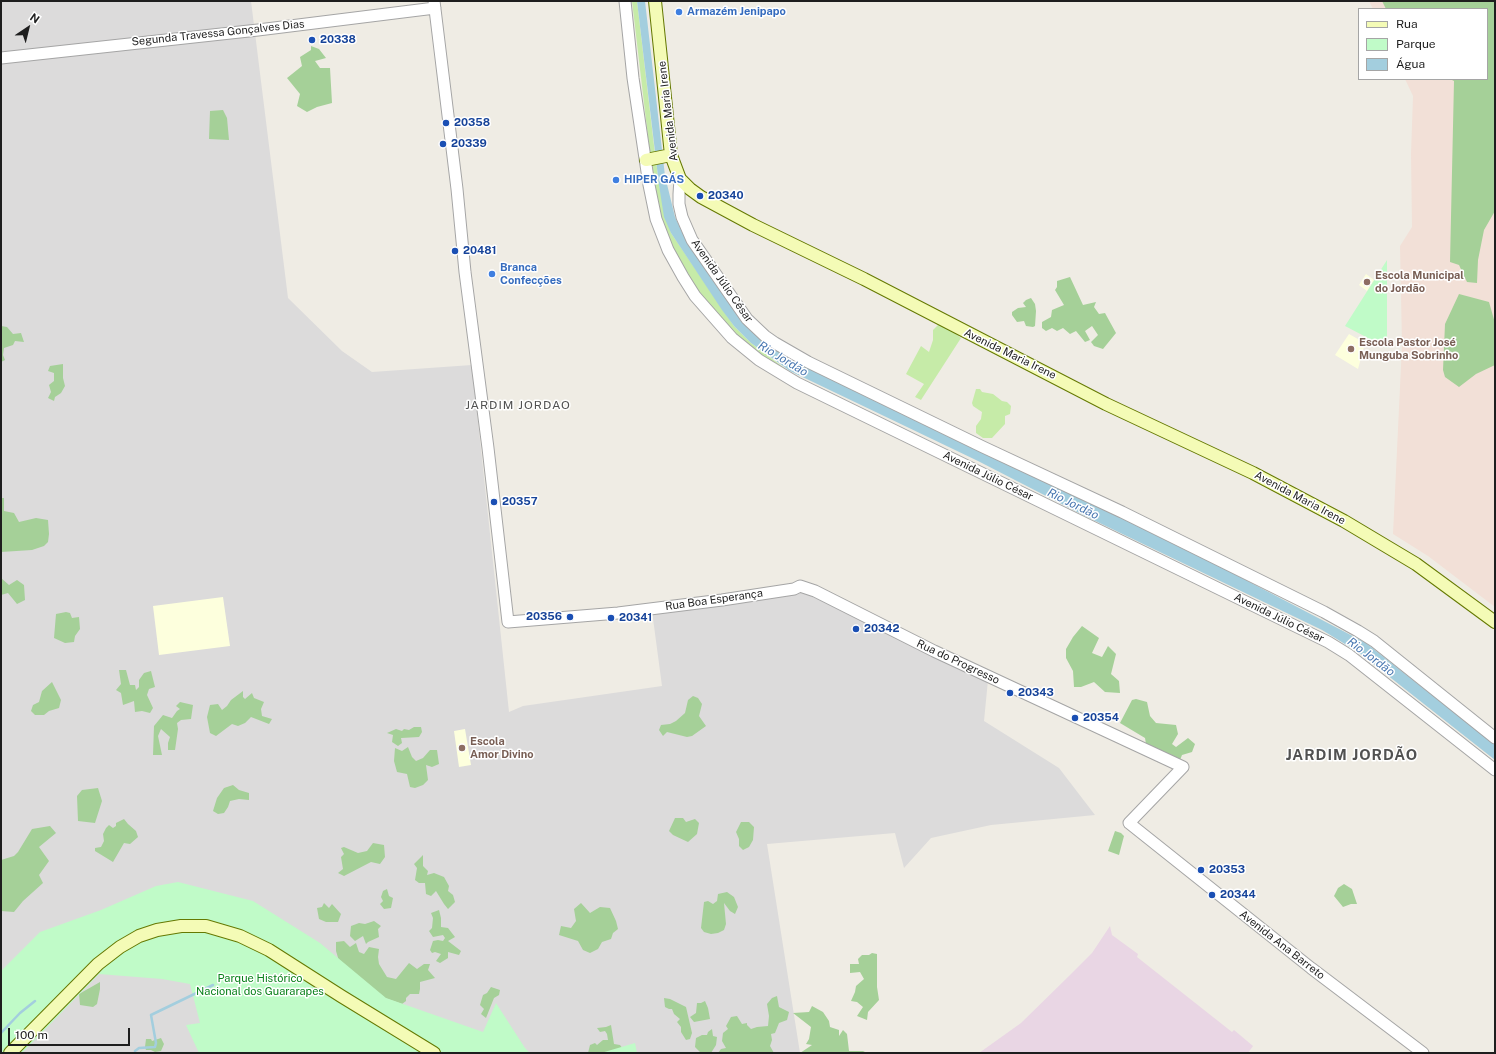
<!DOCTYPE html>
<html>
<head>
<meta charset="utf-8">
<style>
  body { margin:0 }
  #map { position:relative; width:1496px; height:1054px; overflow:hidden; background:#efece4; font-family:"Public Sans",sans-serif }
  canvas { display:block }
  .frame { position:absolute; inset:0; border:2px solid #1e1e1e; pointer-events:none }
  .legend { position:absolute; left:1358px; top:8px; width:130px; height:72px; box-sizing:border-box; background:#fff; border:1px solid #a5a5a5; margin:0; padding:5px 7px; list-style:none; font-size:12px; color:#1e1e1e }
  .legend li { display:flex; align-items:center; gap:8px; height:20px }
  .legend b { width:20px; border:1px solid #a5a5a5 }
  .north { position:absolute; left:8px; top:8px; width:40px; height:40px; -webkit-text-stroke:3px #fff; paint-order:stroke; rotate:35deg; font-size:11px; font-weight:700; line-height:16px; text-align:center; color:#1e1e1e }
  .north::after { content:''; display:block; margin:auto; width:14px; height:18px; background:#1e1e1e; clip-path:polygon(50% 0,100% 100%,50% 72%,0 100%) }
  .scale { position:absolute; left:8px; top:1028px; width:122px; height:18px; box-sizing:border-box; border:2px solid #1e1e1e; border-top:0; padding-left:5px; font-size:12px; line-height:14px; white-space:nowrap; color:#1e1e1e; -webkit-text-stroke:3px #fff; paint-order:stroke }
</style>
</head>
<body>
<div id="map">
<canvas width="1496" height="1054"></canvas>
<div class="frame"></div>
<ul class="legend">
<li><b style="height:5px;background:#f4fbb6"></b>Rua</li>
<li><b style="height:11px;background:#c0fbc8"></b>Parque</li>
<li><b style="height:11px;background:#a3cede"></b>Água</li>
</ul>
<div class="north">N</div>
<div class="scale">100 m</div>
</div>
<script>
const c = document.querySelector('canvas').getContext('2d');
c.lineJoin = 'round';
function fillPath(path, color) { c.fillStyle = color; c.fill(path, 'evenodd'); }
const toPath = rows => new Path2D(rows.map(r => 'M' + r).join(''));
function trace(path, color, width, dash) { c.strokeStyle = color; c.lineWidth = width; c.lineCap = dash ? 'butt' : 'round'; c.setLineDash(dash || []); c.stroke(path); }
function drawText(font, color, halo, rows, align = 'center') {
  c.font = font + ' "Public Sans",sans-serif'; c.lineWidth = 3; c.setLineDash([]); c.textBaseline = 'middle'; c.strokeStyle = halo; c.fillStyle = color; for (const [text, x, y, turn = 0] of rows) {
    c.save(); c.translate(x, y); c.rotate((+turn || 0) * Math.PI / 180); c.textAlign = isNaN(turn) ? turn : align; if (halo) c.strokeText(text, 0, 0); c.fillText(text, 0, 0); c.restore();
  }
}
const residential = toPath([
  [1,1,251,1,288,298,342,351,372,372,472,365,509,712,523,706,662,686,652,611,795,589,954,660,988,680,984,721,1059,768,1095,815,991,825,931,838,904,868,895,833,767,844,800,1053,1,1053]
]);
const industrial = toPath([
  [1110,926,1112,935,1138,954,1137,957,1232,1032,1234,1030,1253,1046,1248,1053,979,1053,1021,1023,1070,975,1092,953]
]);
const education = toPath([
  [1366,274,1374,280,1367,291,1359,285],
  [1349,334,1365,343,1358,369,1335,355],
  [223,597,230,646,159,655,153,606],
  [465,729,471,765,459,767,454,731]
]);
const military = toPath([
  [1369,1,1495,1,1495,607,1428,556,1393,534,1402,345,1400,246,1412,227,1411,154,1413,96,1405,79,1487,79,1487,9,1373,9]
]);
const grass = toPath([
  [632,1,637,1,655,154,650,154],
  [656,160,659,185,671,233,734,326,751,343,787,370,787,372,744,343,725,325,697,291,675,254,661,218,655,195,653,173,652,161],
  [941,322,961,338,921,400,915,397,924,384,906,374,921,346,929,352,933,340,933,330],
  [976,389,980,389,982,392,993,394,1002,401,1007,402,1011,406,1010,414,1005,416,1005,424,992,438,983,438,976,433,976,426,981,419,982,412,973,406,972,403]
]);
const forest = toPath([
  [1382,1,1495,1,1495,211,1484,230,1478,260,1477,283,1467,282,1459,265,1450,262,1454,81,1450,79,1487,79,1487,9,1386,9],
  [311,46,319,49,326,58,315,61,320,68,330,68,332,103,317,107,307,112,297,106,300,94,287,78,302,66,300,57,311,50],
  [223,110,227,118,229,140,209,139,210,111],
  [1070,277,1083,305,1096,302,1094,307,1099,314,1105,313,1116,333,1103,349,1094,346,1091,342,1098,335,1092,326,1085,331,1090,340,1085,342,1076,331,1070,334,1063,328,1057,331,1052,328,1046,331,1042,328,1042,322,1051,317,1052,310,1064,305,1055,290,1057,287,1057,281],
  [1459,294,1489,302,1495,323,1495,365,1476,374,1459,387,1445,377,1443,370,1445,324],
  [1031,298,1035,304,1036,311,1035,326,1033,327,1026,326,1024,321,1017,322,1012,315,1012,312,1018,308,1026,307,1023,303,1026,300],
  [1,326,7,327,13,334,21,333,24,342,15,341,13,345,4,348,3,355,5,360,1,362],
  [63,364,63,378,65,386,61,393,55,397,54,401,48,398,51,392,49,385,54,381,54,373,48,371,50,366],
  [1,498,4,498,4,511,14,513,19,522,36,518,48,520,49,534,48,542,44,546,32,550,1,552],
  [1,578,9,585,17,580,24,585,25,600,17,604,8,593,1,595],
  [66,612,70,613,72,618,79,617,80,629,75,636,74,642,65,643,54,638,56,614],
  [1082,626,1099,638,1092,653,1102,657,1108,646,1116,654,1111,674,1119,681,1120,693,1105,692,1094,682,1081,687,1074,687,1073,671,1066,658,1066,649,1073,637],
  [119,670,126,670,130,685,135,685,136,690,139,687,139,680,144,673,151,671,155,687,149,689,147,695,153,708,150,713,142,711,135,712,134,701,123,705,121,693,116,690,121,684],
  [52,682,61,700,59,708,49,711,44,715,35,715,31,711,33,705,39,702,42,691],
  [243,691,243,697,245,699,252,693,254,698,264,702,261,709,262,716,272,719,269,724,251,717,245,723,238,726,232,724,216,736,210,733,207,717,210,705,218,704,222,710,227,706,231,700],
  [693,696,698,698,702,704,699,716,706,726,692,736,687,737,667,732,663,736,659,730,661,725,670,724,676,721,685,713,688,700],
  [1136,699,1147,702,1150,716,1156,723,1176,725,1178,734,1172,744,1176,747,1188,738,1195,744,1192,752,1182,755,1180,760,1146,744,1145,738,1120,723,1132,700],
  [180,702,193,705,191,719,181,720,177,723,178,729,175,750,168,750,168,743,170,737,161,729,158,736,162,755,153,755,154,726,163,715,172,718,177,711,180,709,176,706],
  [414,727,421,727,422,732,419,737,401,738,402,743,398,746,392,742,393,735,387,733,396,729,402,731,404,729,409,730],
  [408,747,412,757,416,761,423,758,430,750,437,750,439,764,432,767,426,765,428,780,423,785,415,788,410,787,407,774,397,772,394,761,395,748,402,751],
  [233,785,239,790,249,793,249,800,239,799,230,801,228,807,224,813,218,814,213,811,217,798,224,788],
  [98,788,102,801,95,823,78,821,77,796,82,790],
  [675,818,683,818,686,822,695,819,699,823,697,834,688,842,673,835,669,831],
  [124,819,128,824,136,831,138,837,130,844,124,843,113,862,95,851,95,848,101,847,104,841,103,834,106,828,109,825,113,828,116,826,116,823],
  [741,822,749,822,754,827,753,840,749,847,743,850,739,846,739,839,736,832],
  [50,826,56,833,39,847,49,861,39,875,43,883,23,901,14,912,1,911,1,860,14,856,18,852,32,829],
  [1115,831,1121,833,1124,836,1119,855,1108,851],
  [373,843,384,845,385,857,380,864,371,862,344,876,338,873,343,869,341,857,344,854,341,848,344,847,358,853,367,851],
  [423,855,423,866,428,871,427,875,434,873,444,877,449,886,448,891,453,895,455,902,448,909,444,904,436,891,431,896,426,894,425,883,419,883,415,880,417,868,414,864],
  [1344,884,1352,889,1357,904,1351,904,1343,907,1334,896,1338,888],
  [387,889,389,896,393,898,391,908,384,909,380,904,383,901,381,897,383,891],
  [727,892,734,897,738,907,735,914,730,911,724,903,726,924,724,930,718,933,711,934,704,932,701,928,704,902,708,901,713,904,717,901,718,894],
  [324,903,329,908,332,904,341,914,338,922,326,922,319,919,317,908,322,907],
  [581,903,590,913,600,907,610,908,616,921,618,929,613,933,611,939,602,942,598,949,590,953,583,950,578,941,559,935,561,926,571,928,576,921,574,909],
  [439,910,441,918,441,927,448,928,455,937,448,941,461,951,459,955,448,952,448,958,440,963,436,961,441,954,435,952,432,953,430,950,433,941,438,940,443,941,445,938,443,935,433,937,429,931,432,928,433,918,431,913],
  [374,921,381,926,378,929,379,937,368,942,366,944,363,936,355,941,350,936,351,926,359,923,365,924],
  [344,941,350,947,356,943,359,952,364,954,369,947,379,949,378,957,379,964,387,977,396,979,409,963,417,969,424,964,430,964,428,970,435,978,420,982,420,989,419,994,410,994,406,998,406,1001,402,1004,385,998,339,961,336,951,336,942],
  [872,953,877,954,877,987,879,1000,868,1012,867,1020,857,1016,863,1007,857,1002,851,1001,855,992,856,986,864,979,860,972,850,973,850,964,859,964,858,959,862,955,869,955],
  [100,982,100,989,97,1004,93,1007,80,1005,79,994],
  [491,987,500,990,499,995,494,998,486,1018,481,1014,484,1009,480,1005,483,995,487,993],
  [777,996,779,1007,789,1012,787,1020,779,1023,775,1033,771,1034,772,1040,770,1046,774,1053,718,1053,721,1049,726,1048,722,1041,723,1033,728,1029,726,1026,731,1017,737,1016,742,1024,747,1023,747,1025,751,1029,757,1027,768,1026,769,1016,767,1004,772,998],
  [664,998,670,999,686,1007,692,1033,690,1039,686,1040,681,1032,681,1027,677,1022,680,1019,674,1014,672,1009,669,1009,665,1007],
  [705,1001,708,1008,710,1019,694,1022,690,1017,696,1013,697,1003,701,1003],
  [812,1006,823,1012,829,1021,830,1027,839,1030,839,1036,843,1030,847,1034,849,1051,863,1051,867,1053,800,1053,812,1045,806,1044,809,1039,811,1027,793,1013,809,1012],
  [611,1025,614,1044,620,1045,623,1049,623,1053,588,1053,590,1045,595,1043,597,1045,603,1040,608,1040,607,1034,605,1031,600,1032,597,1028,606,1027],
  [712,1029,713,1036,717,1037,716,1045,711,1053,701,1053,695,1047,696,1038,702,1035,707,1035,708,1032],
  [161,1038,164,1044,161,1051,155,1052,151,1050,146,1050,145,1047,146,1039,151,1039,152,1041]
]);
const park = toPath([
  [1387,260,1387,348,1345,326],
  [178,882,253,901,320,943,386,998,483,1032,496,1003,525,1048,530,1053,199,1053,186,1025,200,1023,190,984,162,979,99,974,22,1053,1,1053,1,971,40,932,101,910,156,886],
  [635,1043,637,1053,601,1053]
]);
const water = toPath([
  [637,1,645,1,665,176,675,217,682,232,711,278,739,317,761,340,804,366,1085,500,1215,564,1366,643,1495,745,1495,760,1358,652,1322,630,1085,516,978,461,790,371,751,343,734,326,722,310,671,233,664,217,659,185]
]);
const stream = toPath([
  [1,1033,20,1013,35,1001],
  [135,1051,139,1048,155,1047,156,1043,151,1015,213,985]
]);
const tertiary = toPath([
  [434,1,457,189,465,272,488,448,508,622,618,613,722,600,794,589,800,586,815,591,934,651,1183,767,1129,823,1311,968,1423,1053],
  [625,1,633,78,649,185,656,219,668,250,683,277,695,296,732,338,759,360,797,383,1328,642,1349,655,1495,770],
  [1,58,258,30,435,8],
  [680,179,679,194,679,204,682,217,692,240,747,319,765,336,775,343,808,362,983,447,1122,512,1324,612,1358,631,1374,641,1495,738]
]);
const secondary = toPath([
  [655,1,671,155,680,179,690,189,701,197,753,225,864,279,1106,404,1253,473,1344,521,1416,564,1495,622],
  [646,160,671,155],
  [10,1053,98,964,120,947,139,936,157,930,181,926,206,926,240,936,269,950,341,996,434,1053]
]);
const markers = [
  [679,12,4,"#3f7fe0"],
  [312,40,4,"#1a4fb4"],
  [446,123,4,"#1a4fb4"],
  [443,144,4,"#1a4fb4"],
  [616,180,4,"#3f7fe0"],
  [700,196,4,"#1a4fb4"],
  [455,251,4,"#1a4fb4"],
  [492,274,4,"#3f7fe0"],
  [1367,282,4,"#8d6e63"],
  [1351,349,4,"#8d6e63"],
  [494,502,4,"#1a4fb4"],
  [570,617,4,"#1a4fb4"],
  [611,618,4,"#1a4fb4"],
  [856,629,4,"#1a4fb4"],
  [1010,693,4,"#1a4fb4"],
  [1075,718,4,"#1a4fb4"],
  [462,748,4,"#8d6e63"],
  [1201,870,4,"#1a4fb4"],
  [1212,895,4,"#1a4fb4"]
];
const shopNames = [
  ["Armazém Jenipapo",687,12],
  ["HIPER GÁS",624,180],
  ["Branca",500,268],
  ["Confecções",500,281]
];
const streetNames = [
  ["Segunda Travessa Gonçalves Dias",218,33,-6],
  ["Avenida Maria Irene",668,111,-97],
  ["Avenida Júlio César",722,281,55],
  ["Avenida Maria Irene",1010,354,26],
  ["Avenida Júlio César",988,476,26],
  ["Avenida Maria Irene",1300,498,28],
  ["Rua Boa Esperança",714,600,-8],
  ["Avenida Júlio César",1279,618,26],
  ["Rua do Progresso",958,662,25],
  ["Avenida Ana Barreto",1282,945,38]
];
const transitNames = [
  ["20338",320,40],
  ["20358",454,123],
  ["20339",451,144],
  ["20340",708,196],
  ["20481",463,251],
  ["20357",502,502],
  ["20356",562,617,"right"],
  ["20341",619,618],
  ["20342",864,629],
  ["20343",1018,693],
  ["20354",1083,718],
  ["20353",1209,870],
  ["20344",1220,895]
];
const educationNames = [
  ["Escola Municipal",1375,276],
  ["do Jordão",1375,289],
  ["Escola Pastor José",1359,343],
  ["Munguba Sobrinho",1359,356],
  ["Escola",470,742],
  ["Amor Divino",470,755]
];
const parkNames = [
  ["Parque Histórico",260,979],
  ["Nacional dos Guararapes",260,992]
];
const waterNames = [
  ["Rio Jordão",783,359,31],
  ["Rio Jordão",1073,504,26],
  ["Rio Jordão",1371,657,37]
];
const neighbourhoodNames = [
  ["JARDIM JORDAO",518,405]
];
const districtNames = [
  ["JARDIM JORDÃO",1352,755]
];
fillPath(residential, '#dcdbdb');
fillPath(industrial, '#e9d6e4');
fillPath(education, '#fdffdd');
fillPath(military, '#f2e0d7');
fillPath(grass, '#c6eba8');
fillPath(forest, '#a5d098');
fillPath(park, '#c0fbc8');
fillPath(water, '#a3cede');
trace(stream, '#a3cede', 2.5);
trace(tertiary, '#a5a5a5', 13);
trace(secondary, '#657902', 14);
trace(tertiary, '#fff', 11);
trace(secondary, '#f4fbb6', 12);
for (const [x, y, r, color] of markers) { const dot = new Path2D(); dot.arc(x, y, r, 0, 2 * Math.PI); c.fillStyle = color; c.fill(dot); trace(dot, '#fff', 1.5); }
drawText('bold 11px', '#366cbe', '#fff', shopNames, 'left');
drawText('11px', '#1e1e1e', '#fff', streetNames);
drawText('bold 11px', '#164399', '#fff', transitNames, 'left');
drawText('bold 11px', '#785e54', '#fff', educationNames, 'left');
drawText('11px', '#088019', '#fff', parkNames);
drawText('italic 12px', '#4877b1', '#fff', waterNames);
c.letterSpacing = '1px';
drawText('12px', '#515151', '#fff', neighbourhoodNames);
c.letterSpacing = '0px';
c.letterSpacing = '1px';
drawText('bold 15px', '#515151', '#fff', districtNames);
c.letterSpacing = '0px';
</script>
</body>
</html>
